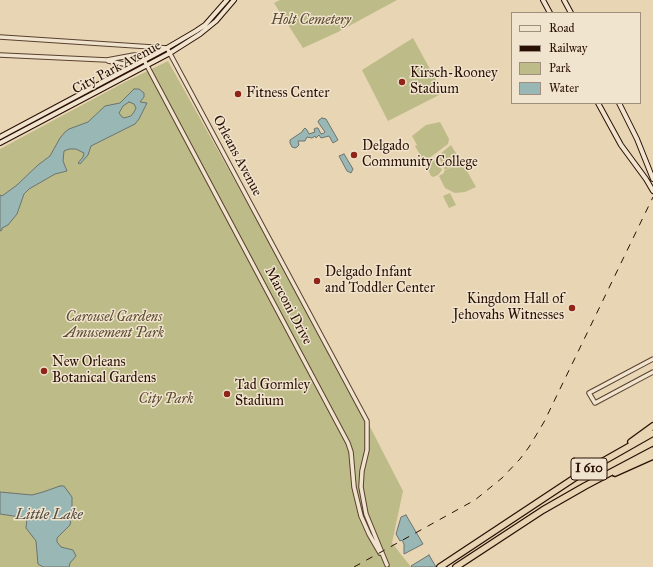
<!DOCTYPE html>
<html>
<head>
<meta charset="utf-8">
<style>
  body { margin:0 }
  #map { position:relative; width:653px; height:567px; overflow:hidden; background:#e8d5b3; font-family:"IM FELL Great Primer",serif }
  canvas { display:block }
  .legend { position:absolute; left:511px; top:12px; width:130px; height:92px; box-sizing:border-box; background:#f0e4ce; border:1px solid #a18f7d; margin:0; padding:5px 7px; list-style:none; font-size:12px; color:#2a0f04 }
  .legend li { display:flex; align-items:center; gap:8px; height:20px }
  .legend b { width:20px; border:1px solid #a18f7d }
</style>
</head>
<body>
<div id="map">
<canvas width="653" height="567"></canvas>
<ul class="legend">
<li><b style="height:5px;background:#f0e4ce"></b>Road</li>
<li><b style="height:5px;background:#2a0f04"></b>Railway</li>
<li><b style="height:11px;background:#bdbb88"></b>Park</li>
<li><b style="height:11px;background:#99b7b5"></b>Water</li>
</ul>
</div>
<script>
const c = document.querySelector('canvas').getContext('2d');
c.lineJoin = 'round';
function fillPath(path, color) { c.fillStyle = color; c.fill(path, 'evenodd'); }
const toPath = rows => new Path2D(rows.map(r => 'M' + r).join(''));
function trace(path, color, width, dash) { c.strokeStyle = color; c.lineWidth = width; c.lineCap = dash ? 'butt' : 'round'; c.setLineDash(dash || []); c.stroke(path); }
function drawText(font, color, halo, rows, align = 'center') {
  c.font = font + ' "IM FELL Great Primer",serif'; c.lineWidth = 3; c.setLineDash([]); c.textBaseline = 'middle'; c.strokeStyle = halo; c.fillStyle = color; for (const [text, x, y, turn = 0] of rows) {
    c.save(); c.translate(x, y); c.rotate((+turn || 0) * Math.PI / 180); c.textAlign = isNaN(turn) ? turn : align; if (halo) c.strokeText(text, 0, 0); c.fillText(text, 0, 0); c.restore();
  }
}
const green = toPath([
  [280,0,397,0,338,32,303,48,274,3],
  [413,38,443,93,388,121,362,70],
  [168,61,327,346,367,421,403,491,392,543,411,567,0,567,0,149,125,82],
  [440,122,449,139,448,144,424,162,415,146,417,145,412,136,426,125],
  [451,145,460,160,459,163,445,170,439,158,440,154],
  [436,159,442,170,438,175,433,177,431,176,426,165],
  [460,163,463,164,476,187,465,192,455,193,445,188,439,176,444,173,444,171],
  [450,193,456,205,449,208,443,196]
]);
const water = toPath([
  [134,89,139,89,144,93,144,97,140,102,147,103,139,119,135,124,91,146,88,155,80,164,78,163,83,157,84,153,76,149,69,149,64,151,63,161,67,171,55,174,29,189,24,194,17,214,8,225,2,228,2,230,0,231,0,195,2,196,17,185,38,165,50,156,60,138,65,132,69,129,88,122,105,106,120,103,134,89],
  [129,102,134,104,136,108,134,112,131,116,124,118,122,117,119,113,123,106,129,102],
  [322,118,326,119,338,140,333,143,329,136,321,138,319,135,316,138,315,136,312,138,307,137,305,141,298,141,299,145,297,147,295,148,292,147,290,143,290,140,302,132,303,130,305,128,307,130,309,134,315,132,314,129,316,128,318,128,321,134,324,133,325,132,318,122,319,120,322,118],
  [344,154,353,169,351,173,347,171,339,156,344,154],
  [60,486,64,486,72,497,72,514,70,525,57,538,57,542,61,547,73,550,76,556,70,563,69,567,43,567,38,564,36,541,26,528,27,518,0,514,0,492,32,495,43,492,60,486],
  [406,515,423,544,404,554,404,544,402,540,400,541,396,534,401,517,406,515],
  [429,555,436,567,412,567,411,566,429,555]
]);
const tertiary = toPath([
  [0,37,167,48,367,421,367,450,362,471,361,487,366,514,387,565],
  [0,55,107,60,134,55,140,56,144,60,348,443,351,452,354,487,361,516,369,534,380,553],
  [108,61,124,64,127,69],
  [653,359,589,393,595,403,653,372]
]);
const secondary = toPath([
  [543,0,550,13],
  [564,0,571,13],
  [598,103,621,145,646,179,653,191],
  [619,103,637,139,653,179],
  [0,137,167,48,196,31,205,25,227,0],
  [0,143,170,53,200,34,216,21,234,0]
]);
const motorway = toPath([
  [631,442,653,426],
  [615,473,653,456],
  [440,567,579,475,653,433],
  [456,567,543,510,585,486,653,450]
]);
const rail = toPath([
  [354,567,475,500,502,478,520,459,529,447,544,422,653,197]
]);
const markers = [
  [402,82,4,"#8f2418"],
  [238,94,4,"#8f2418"],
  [354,155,4,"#8f2418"],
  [317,281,4,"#8f2418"],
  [572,308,4,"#8f2418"],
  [44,371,4,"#8f2418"],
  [227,394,4,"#8f2418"]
];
const shields = [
  [589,469,36]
];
const shieldNames = [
  ["I 610",589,469]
];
const parkNames = [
  ["Holt Cemetery",311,21],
  ["Carousel Gardens",114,318],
  ["Amusement Park",114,334],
  ["City Park",166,400]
];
const streetNames = [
  ["City Park Avenue",117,68,-28],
  ["Orleans Avenue",237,156,62],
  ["Marconi Drive",288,306,62]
];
const poiNames = [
  ["Kirsch-Rooney",410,74],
  ["Stadium",410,90],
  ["Fitness Center",246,94],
  ["Delgado",362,147],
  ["Community College",362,163],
  ["Delgado Infant",325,273],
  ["and Toddler Center",325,289],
  ["Kingdom Hall of",564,300,"right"],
  ["Jehovahs Witnesses",564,316,"right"],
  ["New Orleans",52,363],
  ["Botanical Gardens",52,379],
  ["Tad Gormley",235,386],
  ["Stadium",235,402]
];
const waterNames = [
  ["Little Lake",49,515]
];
fillPath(green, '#bdbb88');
fillPath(water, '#99b7b5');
trace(water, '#6d746e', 1);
trace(tertiary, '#5a4030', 5.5);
trace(secondary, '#2a0f04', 6);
trace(motorway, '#2a0f04', 8);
trace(tertiary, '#f0e4ce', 3.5);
trace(secondary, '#f0e4ce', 4);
trace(motorway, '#e8d5b3', 5.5);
trace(rail, '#2a0f04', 1, [7, 7]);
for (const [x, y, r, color] of markers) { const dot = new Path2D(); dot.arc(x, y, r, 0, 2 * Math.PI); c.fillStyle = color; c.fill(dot); trace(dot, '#f0e4ce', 1.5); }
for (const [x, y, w] of shields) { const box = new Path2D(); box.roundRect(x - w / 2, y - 11, w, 22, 3); c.fillStyle = '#f0e4ce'; c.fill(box); trace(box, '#2a0f04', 1); }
drawText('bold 13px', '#2a0f04', null, shieldNames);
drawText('italic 14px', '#5d4b32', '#f0e4ce', parkNames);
drawText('14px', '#2a0f04', '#f0e4ce', streetNames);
drawText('14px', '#2a0f04', '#f0e4ce', poiNames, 'left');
drawText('italic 15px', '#514a42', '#f0e4ce', waterNames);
</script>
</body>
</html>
